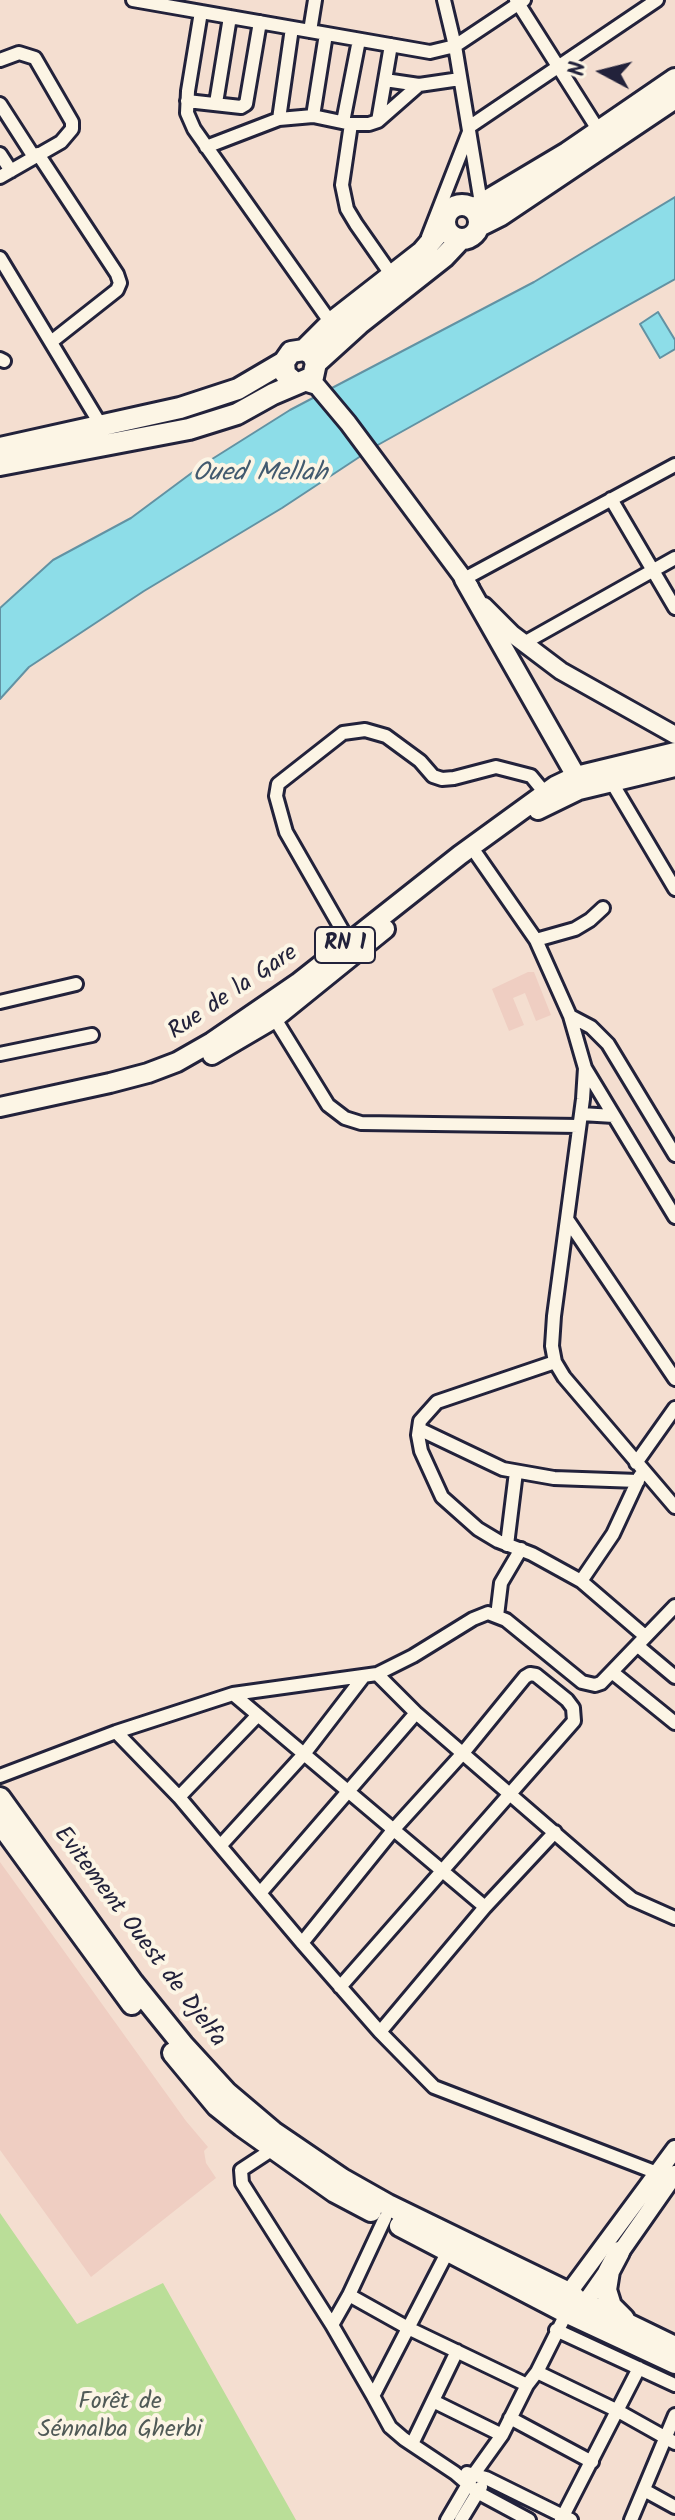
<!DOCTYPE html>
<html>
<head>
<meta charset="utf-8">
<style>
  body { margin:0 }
  #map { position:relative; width:675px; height:2520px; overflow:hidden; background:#f4ded0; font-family:Kalam,sans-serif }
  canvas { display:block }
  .north { position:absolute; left:563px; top:32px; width:80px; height:80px; -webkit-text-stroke:6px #fcf5e5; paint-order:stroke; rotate:277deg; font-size:22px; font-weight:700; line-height:32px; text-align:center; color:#22223b }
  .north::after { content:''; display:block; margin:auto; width:28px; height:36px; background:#22223b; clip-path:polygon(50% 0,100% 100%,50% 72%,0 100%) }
</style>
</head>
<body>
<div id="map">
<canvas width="675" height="2520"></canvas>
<div class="north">N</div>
</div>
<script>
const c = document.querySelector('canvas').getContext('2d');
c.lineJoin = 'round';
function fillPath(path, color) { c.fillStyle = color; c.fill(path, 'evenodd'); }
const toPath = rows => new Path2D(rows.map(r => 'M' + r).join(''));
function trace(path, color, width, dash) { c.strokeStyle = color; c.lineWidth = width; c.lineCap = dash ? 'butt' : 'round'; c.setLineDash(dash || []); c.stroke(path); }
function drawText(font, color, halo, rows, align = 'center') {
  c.font = font + ' Kalam,sans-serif'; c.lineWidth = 8; c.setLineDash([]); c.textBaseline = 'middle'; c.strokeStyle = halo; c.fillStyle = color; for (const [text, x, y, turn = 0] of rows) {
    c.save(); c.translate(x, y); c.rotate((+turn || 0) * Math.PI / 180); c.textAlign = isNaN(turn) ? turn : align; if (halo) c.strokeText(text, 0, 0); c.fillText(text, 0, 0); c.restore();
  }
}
const built = toPath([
  [528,972,534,972,551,1015,536,1021,525,993,513,998,524,1025,509,1031,492,989],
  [0,1862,186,2121,208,2147,204,2151,206,2163,216,2178,91,2277,0,2150]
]);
const green = toPath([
  [0,2213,77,2324,163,2283,296,2520,0,2520]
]);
const water = toPath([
  [675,197,675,279,376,446,282,508,144,591,29,667,0,699,0,608,53,560,131,518,201,466,290,410,534,282,675,197],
  [658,312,675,340,675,349,660,358,640,324,658,312]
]);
const minor = toPath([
  [133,0,430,52,455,46,524,0],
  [444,0,455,46,481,203],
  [516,0,599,131],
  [201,12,188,91,187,113,194,129,331,323],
  [310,31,315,0],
  [0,60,19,53,35,58,72,122,72,129,61,142,0,177],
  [385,80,419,85],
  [187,101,241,107,246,104,260,22],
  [216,103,230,17],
  [0,104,34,157],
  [313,116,351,124,369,124,378,121,419,85,460,79],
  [279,119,292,28],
  [378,121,391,45],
  [343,122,359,40],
  [351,124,342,185,347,209,356,224,393,277],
  [469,127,657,0],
  [206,147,279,119,313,116,326,34],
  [0,154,11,171],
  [38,154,117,274,120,283,117,290,51,342],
  [428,237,469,132],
  [0,258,102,427],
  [0,359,4,361],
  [611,499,675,608],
  [464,579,675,465],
  [524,643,675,558],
  [611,781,675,889],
  [477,855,536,940,570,1016,585,1068,583,1099,554,1316,552,1346,555,1362,564,1377,675,1507],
  [536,940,575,929,590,920,603,908],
  [349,942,286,832,276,796,278,784,343,733,365,730,386,736,420,761,433,776,442,779,454,778,496,767,531,776,545,793],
  [0,1002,76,984],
  [272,1014,328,1105,345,1118,361,1123,579,1126],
  [570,1016,591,1027,608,1044,675,1155],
  [0,1054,92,1035],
  [585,1068,675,1217],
  [581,1114,614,1116],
  [567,1219,675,1379],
  [555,1362,437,1402,420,1421,418,1435,421,1451,442,1497,478,1529,498,1541,532,1554,581,1581,645,1636],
  [419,1429,503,1469,554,1478,638,1481],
  [636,1463,675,1408],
  [507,1545,516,1472],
  [581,1581,613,1534,640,1476],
  [497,1616,501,1583,521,1549],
  [638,1646,675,1677],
  [612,1672,675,1723],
  [377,1674,416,1713,616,1886,632,1899,675,1918],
  [233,1694,485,1907],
  [116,1732,179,1797,302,1943,380,2032,434,2087,665,2176],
  [0,1776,116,1732,233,1694,377,1674,413,1656,473,1619,488,1613,506,1620,582,1682,595,1685,601,1683,675,1606],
  [179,1797,258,1715],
  [221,1845,304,1754,364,1676],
  [261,1892,416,1713],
  [302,1943,394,1829,463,1753,525,1677,530,1674,536,1675,567,1700,573,1708,574,1721,340,1987],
  [380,2032,485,1907,555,1832],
  [273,2149,241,2170,242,2183,332,2325,373,2396,448,2251],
  [349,2295,408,2328,527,2385],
  [332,2325,349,2295,385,2218],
  [556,2330,675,2385],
  [537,2372,618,2411,675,2443],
  [373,2396,390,2427,404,2439,455,2473,477,2492,529,2520],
  [433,2401,502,2435],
  [510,2418,592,2462],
  [412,2444,457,2351],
  [467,2473,486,2478,571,2520],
  [644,2490,675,2507],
  [447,2520,474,2474,502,2435,527,2385,537,2372,566,2314],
  [461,2520,481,2487],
  [561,2520,639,2368],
  [631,2520,675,2415]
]);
const secondary = toPath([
  [304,382,317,386,348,423,470,587],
  [484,606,512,634,561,671,675,735],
  [564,2299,675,2149],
  [580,2310,675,2174]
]);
const primary = toPath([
  [464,579,576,776],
  [538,810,579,790,675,767],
  [212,1055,275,1018,385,929],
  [0,1107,110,1083,148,1073,177,1062,212,1042,298,983,460,855,555,786,576,776,675,752]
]);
const trunk = toPath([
  '445 222a17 17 0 1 1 34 0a17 17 0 1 1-34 0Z',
  [473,209,567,153,675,79],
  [479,226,501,215,675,98],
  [304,350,331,323,422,252,445,225],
  [316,363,359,324,444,257,460,240],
  [0,448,180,408,238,389,284,362],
  [0,465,189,429,237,414,273,394,313,377,316,363,312,354,304,350,291,352,284,362,285,374,293,381,298,383],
  [0,1798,133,1983,183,2045,227,2093,273,2132,342,2179,388,2205,573,2295],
  [0,1823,132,2004],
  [173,2053,217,2106,242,2126,335,2192,371,2211],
  [400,2226,563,2311],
  [619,2252,609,2271,606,2290,611,2306,624,2319],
  [580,2301,675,2347],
  [572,2315,675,2363]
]);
const shields = [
  [345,945,60]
];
const shieldNames = [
  ["RN 1",345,945]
];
const streetNames = [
  ["Rue de la Gare",234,994,-34],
  ["Evitement Ouest de Djelfa",138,1938,53]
];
const parkNames = [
  ["Forêt de",120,2404],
  ["Sénnalba Gherbi",120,2432]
];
const waterNames = [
  ["Oued Mellah",260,476]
];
fillPath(built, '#efcec2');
fillPath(green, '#bade98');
fillPath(water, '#8ddde8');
trace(water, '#6292a3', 2);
trace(minor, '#22223b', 18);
trace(secondary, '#22223b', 22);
trace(primary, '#22223b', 24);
trace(trunk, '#22223b', 26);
trace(minor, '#fcf5e5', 12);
trace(secondary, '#fcf5e5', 16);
trace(primary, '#fcf5e5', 18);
trace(trunk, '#fcf5e5', 20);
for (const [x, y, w] of shields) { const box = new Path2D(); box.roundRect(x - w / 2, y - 18, w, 36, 6); c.fillStyle = '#fcf5e5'; c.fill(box); trace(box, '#22223b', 2); }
drawText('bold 22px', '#22223b', null, shieldNames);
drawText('24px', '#22223b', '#fcf5e5', streetNames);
drawText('24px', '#505a57', '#fcf5e5', parkNames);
drawText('italic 26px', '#425a6f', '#fcf5e5', waterNames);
</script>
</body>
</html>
